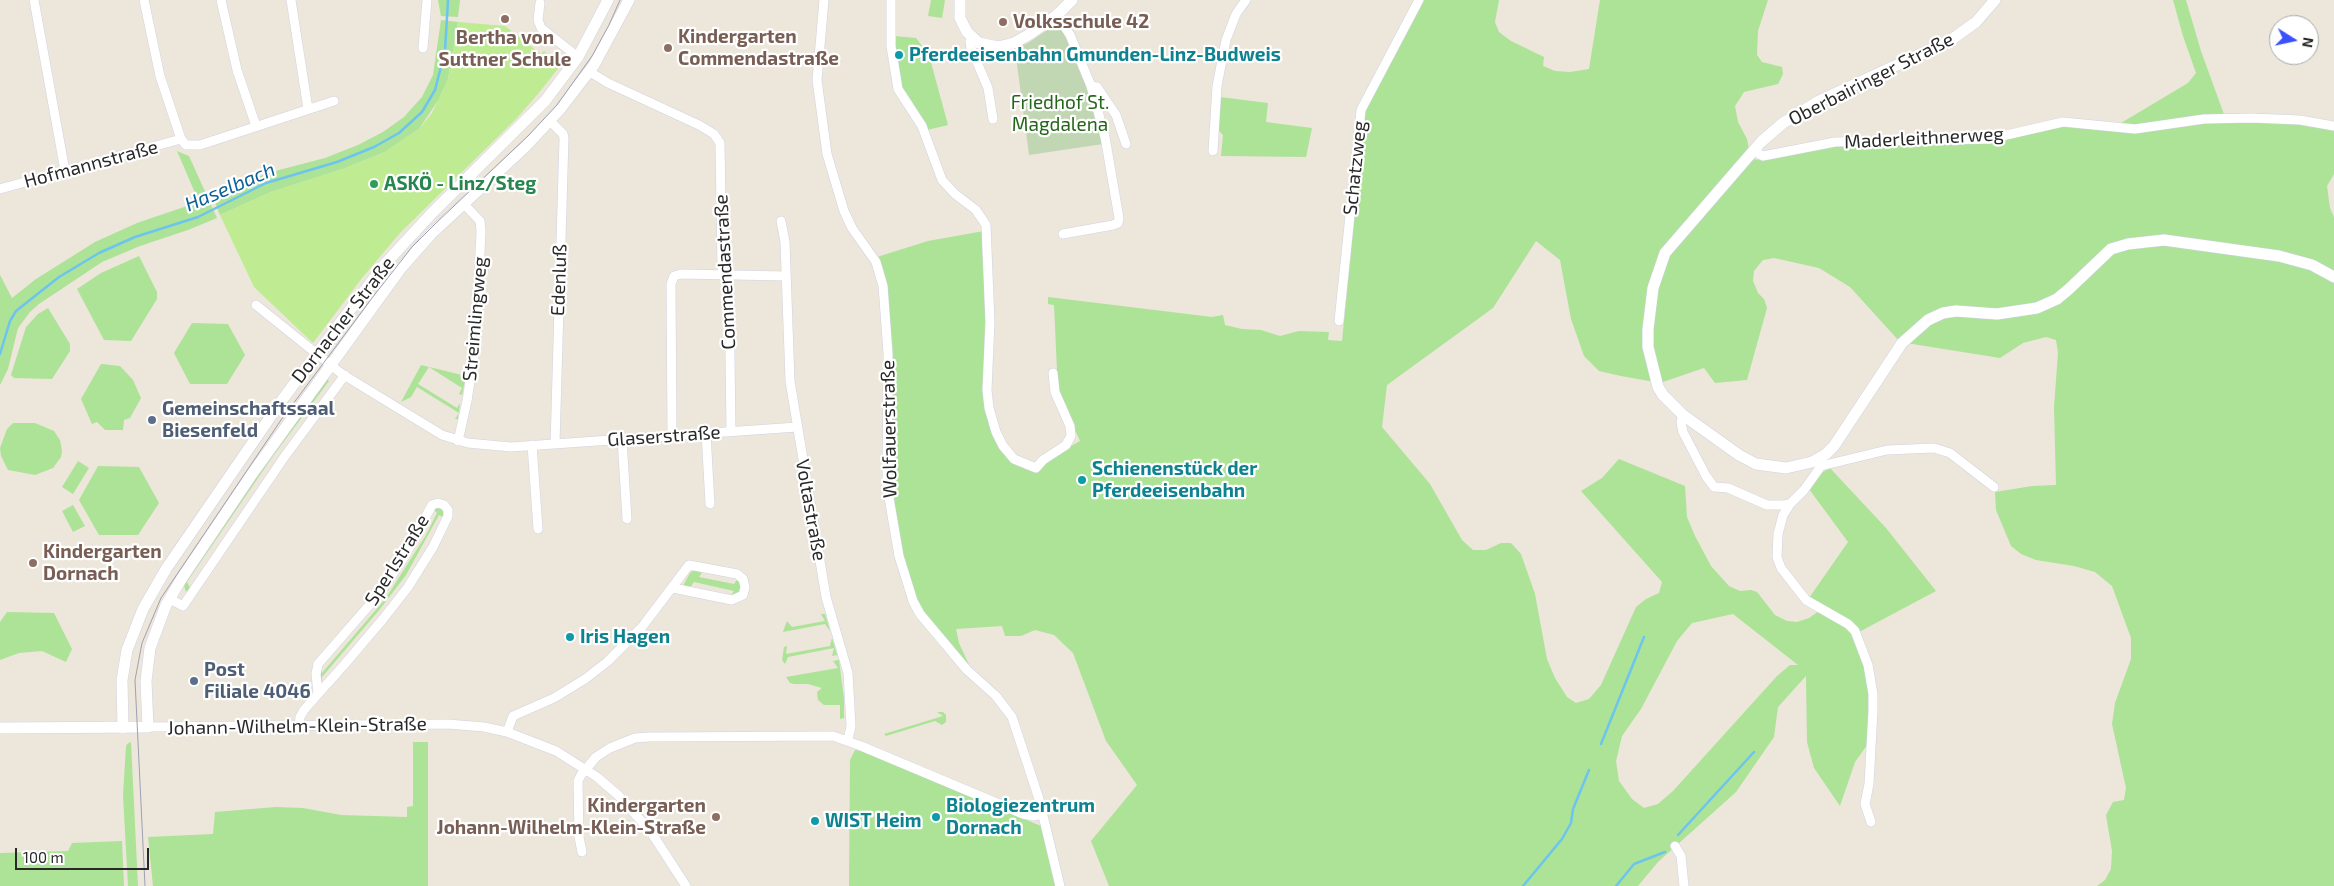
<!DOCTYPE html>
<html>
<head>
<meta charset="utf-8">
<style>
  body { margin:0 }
  #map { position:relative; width:2334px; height:886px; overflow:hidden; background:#ece6db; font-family:"Exo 2",sans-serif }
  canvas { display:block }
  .north { position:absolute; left:2269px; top:15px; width:50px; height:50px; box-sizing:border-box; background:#fff; border:1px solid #a9a9a9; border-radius:50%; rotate:100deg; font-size:14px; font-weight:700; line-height:20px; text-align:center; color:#292929 }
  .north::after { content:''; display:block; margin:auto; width:18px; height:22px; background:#3950fb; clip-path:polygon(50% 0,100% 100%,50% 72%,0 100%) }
  .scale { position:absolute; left:15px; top:848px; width:134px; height:22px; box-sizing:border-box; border:2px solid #292929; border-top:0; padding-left:6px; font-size:15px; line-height:18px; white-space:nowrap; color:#292929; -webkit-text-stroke:4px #fff; paint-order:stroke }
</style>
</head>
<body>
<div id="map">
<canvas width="2334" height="886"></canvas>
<div class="north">N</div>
<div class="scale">100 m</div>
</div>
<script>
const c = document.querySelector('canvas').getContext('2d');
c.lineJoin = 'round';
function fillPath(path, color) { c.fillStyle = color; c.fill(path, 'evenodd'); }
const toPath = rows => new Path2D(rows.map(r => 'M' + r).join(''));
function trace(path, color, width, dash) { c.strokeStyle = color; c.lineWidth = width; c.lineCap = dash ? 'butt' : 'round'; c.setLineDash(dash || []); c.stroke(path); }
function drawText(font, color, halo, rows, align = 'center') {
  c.font = font + ' "Exo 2",sans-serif'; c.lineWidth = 4.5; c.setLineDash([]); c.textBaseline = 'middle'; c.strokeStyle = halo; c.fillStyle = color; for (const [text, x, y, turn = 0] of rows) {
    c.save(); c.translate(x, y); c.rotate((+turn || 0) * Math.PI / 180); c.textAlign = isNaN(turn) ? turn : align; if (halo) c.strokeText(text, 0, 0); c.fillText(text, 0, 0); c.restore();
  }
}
const green = toPath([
  [438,0,460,0,458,17,441,16],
  [931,0,945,0,942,18,928,16],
  [1423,0,1499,0,1495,22,1499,32,1511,41,1544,57,1543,66,1555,71,1570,72,1589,69,1600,0,1768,0,1758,31,1757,55,1762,62,1782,67,1783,74,1778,84,1744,92,1735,106,1738,122,1747,139,1751,159,1763,160,1816,147,1950,143,2073,125,2122,131,2121,123,2188,83,2196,73,2183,36,2173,0,2186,0,2201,51,2226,120,2291,122,2334,129,2334,174,2327,186,2330,208,2334,217,2334,886,2097,886,2105,880,2111,869,2112,851,2106,815,2113,802,2124,800,2126,788,2112,724,2115,703,2131,659,2131,638,2112,586,2095,572,2074,566,2036,560,2021,554,2011,546,1996,510,1995,492,2032,486,2056,485,2054,407,2058,353,2056,340,2046,337,2023,343,2000,358,1900,342,1850,287,1819,268,1774,258,1763,260,1754,271,1753,281,1758,293,1764,299,1767,308,1747,380,1715,383,1704,368,1660,383,1621,376,1599,371,1584,356,1571,319,1560,260,1536,241,1493,308,1387,385,1382,427,1430,484,1462,540,1473,550,1486,550,1501,543,1511,543,1521,554,1535,594,1547,659,1555,678,1567,697,1576,703,1589,699,1601,685,1636,607,1646,599,1659,593,1662,582,1581,491,1602,478,1619,459,1685,486,1687,517,1695,536,1711,566,1729,586,1740,591,1751,590,1757,592,1775,615,1787,621,1797,622,1809,618,1819,611,1853,632,1870,685,1870,741,1855,762,1840,806,1814,768,1807,742,1806,676,1778,707,1774,737,1736,792,1658,862,1638,886,1109,886,1091,841,1137,785,1106,741,1073,653,1054,635,1035,630,1021,636,1005,636,1002,626,956,629,959,643,971,669,921,611,915,595,901,553,891,495,890,435,877,257,928,241,984,231,987,348,995,436,1026,467,1038,472,1052,457,1080,441,1058,392,1054,305,1048,304,1048,297,1212,317,1223,315,1225,325,1242,329,1261,330,1280,336,1299,331,1329,332,1328,340,1342,341,1365,111],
  [1733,614,1798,665,1790,665,1777,676,1673,791,1658,804,1644,808,1632,799,1619,781,1616,761,1622,736,1641,709,1677,641,1692,623],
  [441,20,458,22,452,57,448,79,439,99,419,129,385,152,343,169,271,192,220,215,214,200,251,179,279,170,325,158,358,145,383,132,404,117,422,97,433,75],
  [894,36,916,38,929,55,948,125,927,130,902,91,898,76],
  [1220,97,1268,103,1266,122,1312,128,1306,157,1221,156,1223,135,1218,130],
  [177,151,189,156,217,218,188,230,140,246,102,262,39,304,30,312,18,328,8,369,0,385,0,275,12,298,36,279,95,242,137,223,199,202],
  [139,256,157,292,157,299,131,341,104,340,77,289,101,273],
  [48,308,70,344,70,351,52,379,14,378,11,375,26,327,38,314],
  [192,323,228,324,245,355,227,384,190,384,174,353],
  [101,364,120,366,133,380,141,398,130,418,124,420,123,430,105,430,97,422,92,424,81,399],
  [421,365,466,376,462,395,459,394,462,388,429,367,418,384,457,408,460,403,458,419,455,419,459,413,417,387,411,397,401,402],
  [326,379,329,381,273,456,187,582,190,588,186,592,183,582],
  [13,423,35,423,54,431,60,440,62,451,61,457,53,468,35,475,8,470,1,456,0,448,7,429],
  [78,461,89,468,73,494,62,487],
  [98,466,139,467,159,503,138,535,99,535,79,500],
  [1830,468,1886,528,1936,591,1859,632,1809,598,1848,542,1809,489,1823,472],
  [73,505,85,526,73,532,62,511],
  [439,507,444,510,444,518,439,515,406,575,380,609,322,677,322,685,320,687,319,668,321,666,322,673,386,598,426,535,437,513,433,509],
  [694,570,703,571,699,577,734,584,739,577,742,580,741,592,730,597,734,591,694,582,690,588,683,586,690,573],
  [7,612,54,613,72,649,66,662,42,651,19,653,0,660,0,622],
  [821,614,825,614,830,631,825,624,783,632,787,621,792,627,825,621],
  [832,638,837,655,832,656,834,648,788,657,785,664,782,660,784,647,787,646,786,654,830,646],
  [839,660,844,699,844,718,840,719,840,705,824,705,818,700,817,692,822,688,808,684,794,684,790,683,786,677,838,668,833,661],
  [937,712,943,712,946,715,946,722,942,725,935,721,886,736,884,734,943,716],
  [131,742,135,825,138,886,128,886,123,795,126,747,127,744],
  [413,742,428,742,428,886,153,886,148,837,213,834,215,812,276,807,303,808,341,815,407,817,407,807,413,806],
  [855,750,865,751,1041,826,1055,886,849,886,850,760],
  [122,841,124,886,0,886,0,853,68,851,72,843]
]);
const cemetery = toPath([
  [1055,25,1058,25,1065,32,1086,81,1103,144,1029,155,1015,49,1028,43]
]);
const pitch = toPath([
  [458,22,505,26,541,54,544,51,561,65,538,94,516,119,400,233,362,278,313,343,254,287,220,215,271,192,343,169,385,152,419,129,432,113,448,79]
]);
const stream = toPath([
  [0,354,10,321,16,311,59,277,99,253,135,237,198,217,266,183,337,162,374,147,399,133,422,112,435,90,445,51,448,0],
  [1601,744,1644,637],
  [1678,835,1754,752],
  [1523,886,1562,839,1571,823,1573,809,1589,770],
  [1616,886,1634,864,1665,852]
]);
const street = toPath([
  [34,0,65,171],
  [144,0,160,76,181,139,186,145,200,145,334,101],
  [221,0,237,70,256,126],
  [291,0,308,109],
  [824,0,817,80,827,154,844,211,852,228,876,262,883,286,888,353,887,486,899,556,913,601,920,614,967,670,996,696,1012,717,1039,799,1060,886],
  [891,0,891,46,898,89,922,126,942,180,955,194,976,210,986,225,990,322,987,390,989,408,996,432,1003,446,1014,459,1036,468,1043,460,1066,445,1071,436,1070,426,1055,392,1053,373],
  [540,3,538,20,541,28,578,57],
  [1057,15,1070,35,1091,86,1105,137,1119,218,1118,223,1113,225,1063,234],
  [972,38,970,41,971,48,988,88,993,119],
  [423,48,427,0],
  [590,72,608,83,699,125,714,134,720,143,722,268,729,281,731,431],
  [1091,86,1097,87,1116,115,1126,144],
  [550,121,563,134,564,138,555,444],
  [1213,151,1217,86,1226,40,1236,14,1246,0],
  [1754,151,1763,156,1835,142,1989,139,2063,122,2135,129,2204,119,2251,118,2300,120,2334,126],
  [0,189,181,139],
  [781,221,785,242,790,381,826,597,848,673,851,726,848,740],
  [256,305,342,374,442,435,468,443,511,447,797,427],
  [1339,321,1361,110,1419,0],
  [1683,415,1681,422,1683,432,1706,476,1714,487,1728,488,1767,505,1783,505,1790,504,1804,490,1821,466],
  [706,433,710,504],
  [672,435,671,284,674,276,681,274,786,276],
  [622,439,627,519],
  [458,441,467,401,476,341,481,231,480,221,463,203],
  [532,445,538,529],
  [1821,466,1887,450,1934,448,1950,453,1994,487],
  [1790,504,1783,515,1778,534,1777,557,1781,568,1806,600,1848,624,1855,631,1868,665,1873,694,1873,711,1869,784,1865,804,1871,822],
  [170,599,183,606,285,456,345,375],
  [299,725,300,717,304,710,318,694,344,665,383,619,408,587,433,547,448,516,448,510,444,505,438,503,432,505,403,559,379,594,318,664,316,674,318,694],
  [148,727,448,724,484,727,507,732,556,751,597,777,618,795,651,832,686,886],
  [507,732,513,716,554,698,585,679,607,662,642,627,689,565,737,574,743,579,745,587,743,595,732,600,673,588],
  [1675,846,1681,856,1684,886],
  [582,852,579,837,578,781,581,775,596,757,610,748,635,738,649,737,833,736,861,746,1023,814,1033,816,1043,814]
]);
const secondary = toPath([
  [960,0,960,18,967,32,979,43,998,47,1014,43,1030,34,1057,15,1072,0],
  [1995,0,1976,22,1951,40,1819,101,1783,123,1761,142,1665,253,1653,288,1648,329,1648,347,1658,387,1663,395,1683,415,1739,455,1756,464,1786,468,1812,462,1826,454,1834,446,1902,343,1928,320,1943,313,1956,311,1997,314,2037,308,2057,299,2069,289,2111,249,2128,244,2164,240,2279,256,2312,265,2334,277],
  [0,728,148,727,146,681,150,648,166,605,182,578,252,474,401,268,431,234,525,147,561,108,594,65,629,0],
  [123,728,122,680,127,650,143,609,166,569,282,400,384,265,432,213,545,101,578,57,608,0]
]);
const tram = toPath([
  [145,886,135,680,142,643,161,598,281,420,372,298,412,247,435,224,529,135,557,105,592,56,609,25,620,0]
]);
const markers = [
  [505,19,5,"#8d6e63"],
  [1003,22,5,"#8d6e63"],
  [668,48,5,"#8d6e63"],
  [899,55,5,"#0f9aa8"],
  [374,184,5,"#2e9e5b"],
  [152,420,5,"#5c6f8a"],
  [1082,480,5,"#0f9aa8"],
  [33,563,5,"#8d6e63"],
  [570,637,5,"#0f9aa8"],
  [194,681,5,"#5c6f8a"],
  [716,817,5,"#8d6e63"],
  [936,817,5,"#0f9aa8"],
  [815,821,5,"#0f9aa8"]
];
const educationNames = [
  ["Volksschule 42",1013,22],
  ["Kindergarten",678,37],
  ["Commendastraße",678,59],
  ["Bertha von",505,38,"center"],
  ["Suttner Schule",505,60,"center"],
  ["Kindergarten",43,552],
  ["Dornach",43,574],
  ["Kindergarten",706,806,"right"],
  ["Johann-Wilhelm-Klein-Straße",706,828,"right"]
];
const cultureNames = [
  ["Pferdeeisenbahn Gmunden-Linz-Budweis",909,55],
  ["Schienenstück der",1092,469],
  ["Pferdeeisenbahn",1092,491],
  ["Iris Hagen",580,637],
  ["Biologiezentrum",946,806],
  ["Dornach",946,828],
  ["WIST Heim",825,821]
];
const streetNames = [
  ["Oberbairinger Straße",1871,79,-27],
  ["Maderleithnerweg",1924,138,-3],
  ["Hofmannstraße",91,164,-15],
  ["Schatzweg",1355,168,-84],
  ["Commendastraße",725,272,-93],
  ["Edenluß",559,280,-88],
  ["Streimlingweg",475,319,-85],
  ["Dornacher Straße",343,320,-52],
  ["Wolfauerstraße",889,429,-91],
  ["Glaserstraße",664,436,-4],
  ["Voltastraße",811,510,80],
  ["Sperlstraße",397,560,-58],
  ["Johann-Wilhelm-Klein-Straße",297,726,-1]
];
const parkNames = [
  ["Friedhof St.",1060,103],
  ["Magdalena",1060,125]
];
const leisureNames = [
  ["ASKÖ - Linz/Steg",384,184]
];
const serviceNames = [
  ["Gemeinschaftssaal",162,409],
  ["Biesenfeld",162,431],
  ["Post",204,670],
  ["Filiale 4046",204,692]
];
const waterNames = [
  ["Haselbach",230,187,-23]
];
fillPath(green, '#ace397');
fillPath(cemetery, '#c1d6b2');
fillPath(pitch, '#bfeb92');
trace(stream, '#6cc4ef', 2.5);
trace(street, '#d0d2e2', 10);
trace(secondary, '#d0d2e2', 12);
trace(street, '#fff', 9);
trace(secondary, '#fff', 11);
trace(tram, '#9e9fb4', 1);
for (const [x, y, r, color] of markers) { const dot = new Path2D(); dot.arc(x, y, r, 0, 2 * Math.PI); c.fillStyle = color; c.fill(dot); trace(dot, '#fff', 2); }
drawText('bold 19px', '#785e54', '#fff', educationNames, 'left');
drawText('bold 19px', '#0d838f', '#fff', cultureNames, 'left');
drawText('19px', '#292929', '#fff', streetNames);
drawText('19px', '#246619', '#fff', parkNames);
drawText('bold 19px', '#27864d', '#fff', leisureNames, 'left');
drawText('bold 19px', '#4e5e75', '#fff', serviceNames, 'left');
drawText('italic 20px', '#0c609a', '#fff', waterNames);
</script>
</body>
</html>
